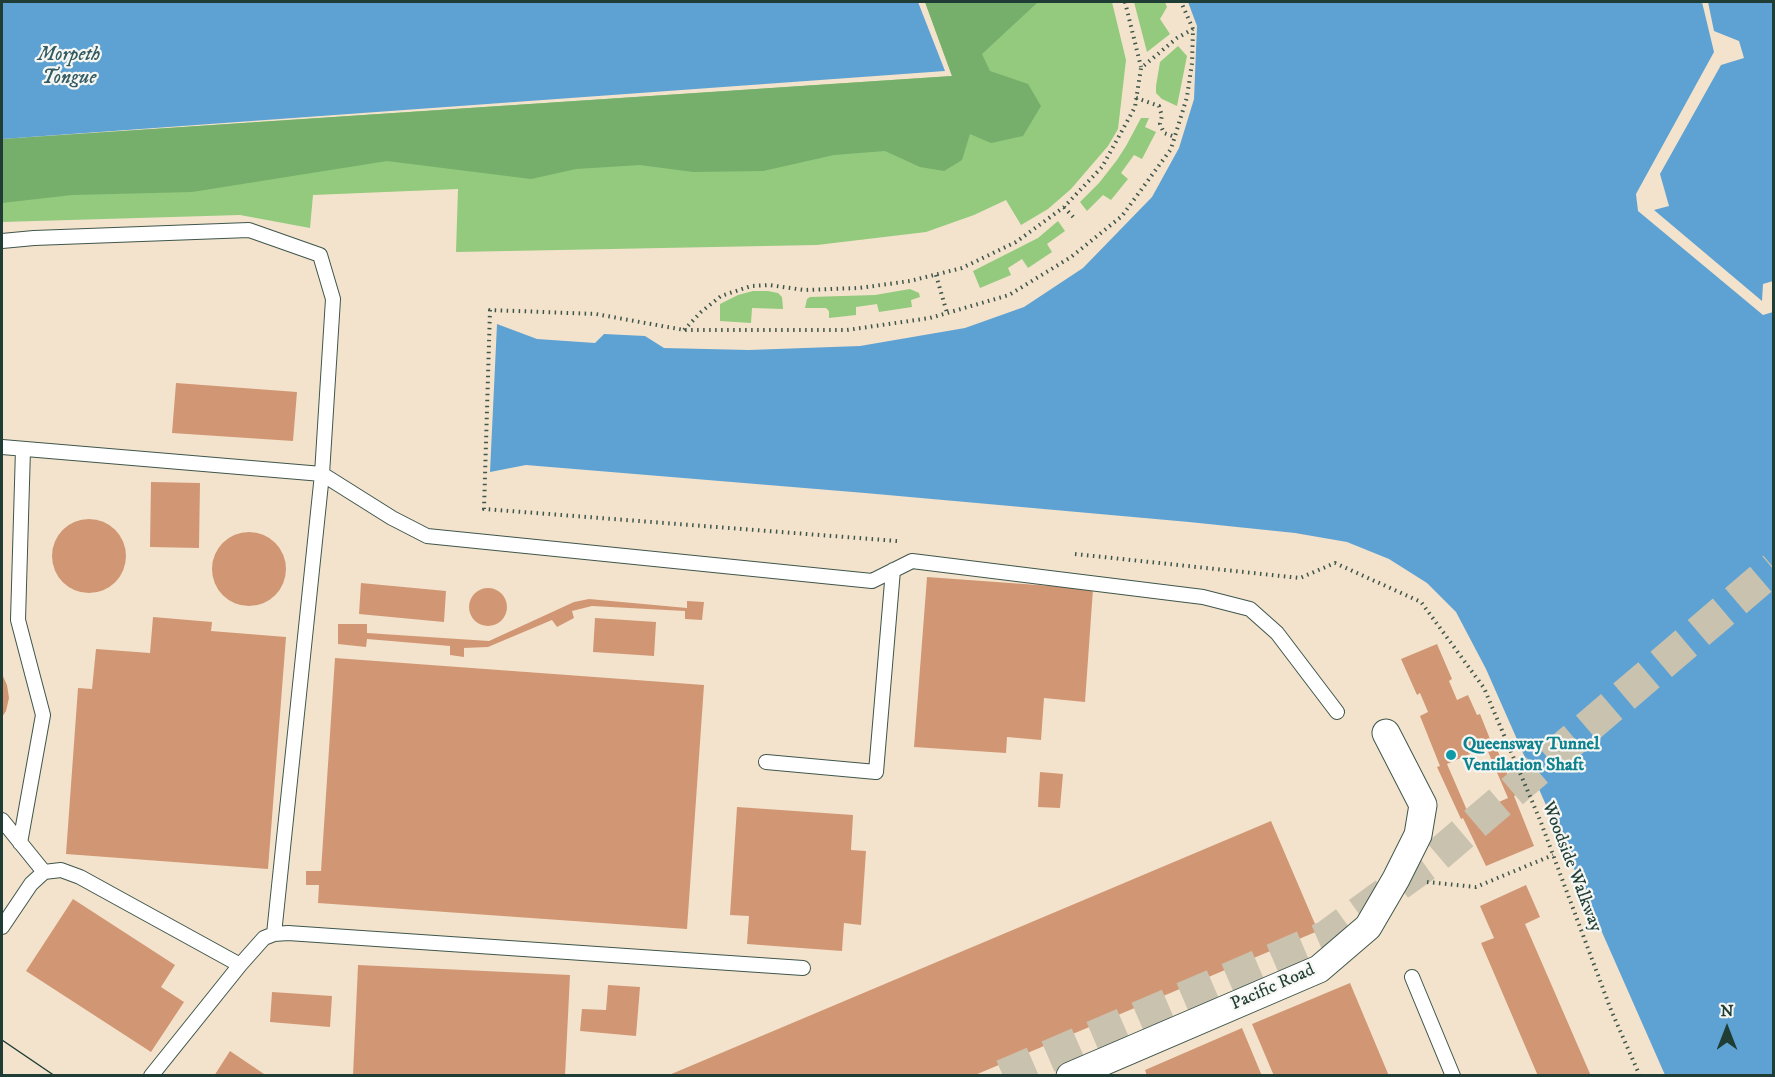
<!DOCTYPE html>
<html>
<head>
<meta charset="utf-8">
<style>
  body { margin:0 }
  #map { position:relative; width:1775px; height:1077px; overflow:hidden; background:#f3e3cc; font-family:"IM FELL DW Pica",serif }
  canvas { display:block }
  .frame { position:absolute; inset:0; border:3px solid #1f3d34; pointer-events:none }
  .north { position:absolute; left:1697px; top:999px; width:60px; height:60px; -webkit-text-stroke:4px #f6f6f2; paint-order:stroke; rotate:0deg; font-size:16px; font-weight:700; line-height:24px; text-align:center; color:#1f3d34 }
  .north::after { content:''; display:block; margin:auto; width:21px; height:27px; background:#1f3d34; clip-path:polygon(50% 0,100% 100%,50% 72%,0 100%) }
</style>
</head>
<body>
<div id="map">
<canvas width="1775" height="1077"></canvas>
<div class="frame"></div>
<div class="north">N</div>
</div>
<script>
const c = document.querySelector('canvas').getContext('2d');
c.lineJoin = 'round';
function fillPath(path, color) { c.fillStyle = color; c.fill(path, 'evenodd'); }
const toPath = rows => new Path2D(rows.map(r => 'M' + r).join(''));
function trace(path, color, width, dash) { c.strokeStyle = color; c.lineWidth = width; c.lineCap = dash ? 'butt' : 'round'; c.setLineDash(dash || []); c.stroke(path); }
function drawText(font, color, halo, rows, align = 'center') {
  c.font = font + ' "IM FELL DW Pica",serif'; c.lineWidth = 4.5; c.setLineDash([]); c.textBaseline = 'middle'; c.strokeStyle = halo; c.fillStyle = color; for (const [text, x, y, turn = 0] of rows) {
    c.save(); c.translate(x, y); c.rotate((+turn || 0) * Math.PI / 180); c.textAlign = isNaN(turn) ? turn : align; if (halo) c.strokeText(text, 0, 0); c.fillText(text, 0, 0); c.restore();
  }
}
const green = toPath([
  [925,2,1112,2,1126,60,1118,129,1108,146,1071,189,1048,209,1021,225,1006,200,974,215,926,232,817,245,456,252,458,189,313,195,310,228,240,215,2,222,2,139,952,76],
  [1134,2,1165,2,1167,7,1160,19,1170,34,1147,52],
  [1178,46,1187,56,1177,106,1162,99,1156,93,1156,86,1160,62],
  [1141,118,1149,118,1145,127,1156,132,1142,159,1134,155,1121,173,1128,179,1111,200,1103,195,1087,211,1080,202,1099,183,1117,160,1126,146],
  [1058,221,1065,231,1047,244,1052,252,1028,268,1022,259,1008,268,1011,275,980,288,973,271,1038,238],
  [910,289,919,293,920,297,911,300,912,307,879,312,877,304,856,307,856,315,829,318,829,311,826,308,805,308,807,299,810,297,875,295],
  [753,291,768,291,778,293,782,297,783,309,752,308,751,323,720,321,720,304,738,295]
]);
const forest = toPath([
  [925,2,1038,2,982,54,990,71,1028,84,1041,106,1023,136,991,143,970,134,962,160,944,171,920,167,885,151,834,155,763,171,693,172,640,165,576,169,531,179,387,161,192,192,72,195,2,203,2,139,952,76]
]);
const water = toPath([
  [2,2,918,2,945,71,2,139],
  [1188,2,1773,2,1773,1075,1665,1075,1486,669,1456,612,1427,583,1389,559,1347,542,1295,533,1189,522,865,493,526,465,490,472,497,324,537,339,595,343,604,334,645,336,664,348,749,350,860,346,965,328,1024,307,1083,268,1152,197,1179,148,1194,99,1197,26]
]);
const pier = toPath([
  [1702,2,1708,2,1714,31,1739,41,1744,58,1721,65,1660,174,1669,206,1654,210,1762,301,1763,284,1773,281,1773,312,1763,315,1638,211,1636,194,1714,52]
]);
const building = toPath([
  [176,383,297,392,293,441,172,433],
  [151,482,200,483,199,548,150,547],
  '52 556a37 37 0 1 1 74 0a37 37 0 1 1-74 0Z',
  '212 569a37 37 0 1 1 74 0a37 37 0 1 1-74 0Z',
  [927,577,1093,589,1085,702,1044,698,1041,740,1007,737,1006,753,914,747],
  [361,583,446,591,444,622,359,614],
  '469 607a19 19 0 1 1 38 0a19 19 0 1 1-38 0Z',
  [589,599,687,608,687,601,704,602,702,620,685,619,685,611,592,606,572,611,574,618,557,627,552,620,488,647,464,648,464,657,450,655,450,646,367,639,366,647,338,644,338,624,367,624,367,633,489,641,574,602],
  [153,617,212,622,211,631,286,637,268,869,66,854,78,688,92,689,96,649,150,653],
  [595,618,656,622,654,656,593,652],
  [1437,644,1452,679,1449,681,1457,700,1468,695,1477,715,1480,714,1492,744,1494,742,1516,795,1514,796,1534,846,1486,866,1463,818,1461,819,1437,767,1440,766,1420,716,1428,712,1420,693,1417,695,1401,659],
  [1486,747,1508,798,1469,815,1447,764],
  [335,658,704,685,687,929,318,903,319,885,306,885,306,871,321,871],
  [2,674,7,685,9,698,6,711,2,717],
  [1040,772,1063,774,1060,808,1038,807],
  [737,807,853,815,851,850,866,851,861,925,844,923,842,951,747,944,749,916,730,915],
  [1271,821,1318,931,975,1075,669,1075],
  [1526,885,1540,917,1525,924,1591,1076,1538,1076,1481,943,1494,938,1480,906],
  [73,899,175,965,161,987,184,1002,151,1052,26,971],
  [358,965,570,975,565,1076,353,1076],
  [1350,983,1389,1076,1274,1076,1252,1024],
  [608,985,640,987,636,1036,580,1031,582,1009,606,1010],
  [272,992,332,996,330,1027,270,1022],
  [1242,1028,1262,1076,1147,1076,1145,1070],
  [230,1051,267,1076,214,1076]
]);
const primaryTunnel = toPath([
  [1003,1076,1326,937,1432,860,1774,568]
]);
const path = toPath([
  [1125,2,1141,67],
  [1136,98,1159,106,1162,116,1160,124,1164,133,1175,137],
  [1064,207,1075,219],
  [936,275,947,313],
  [684,330,701,312,721,296,751,286,769,285,804,290,859,288,910,281,962,268,1016,242,1064,207,1102,167,1135,107,1141,68,1177,38,1193,29],
  [897,541,484,509,490,310,596,314,684,330,847,330,930,318,1009,295,1071,257,1122,216,1171,149,1187,97,1192,63,1193,29,1181,2],
  [1075,554,1300,578,1335,563,1421,602,1484,688,1540,820,1611,1010,1640,1076],
  [1427,882,1476,887,1553,855]
]);
const lane = toPath([
  [2,241,34,238,249,230,320,255,333,299,322,474,392,518,427,536,872,581,912,561,1203,597,1250,609,1277,633,1337,712],
  [2,447,322,474,274,934],
  [766,762,876,772,893,570],
  [2,820,44,872],
  [20,843,43,715,18,620,23,449],
  [2,927,31,884,44,872,61,870,80,877,240,965],
  [1412,977,1453,1076],
  [151,1076,240,965,264,938,274,934,288,933,803,968]
]);
const street = toPath([
  [1070,1076,1319,969,1368,927,1396,879,1418,835,1423,805,1386,733]
]);
const tram = toPath([
  [2,1040,55,1076]
]);
const markers = [
  [1451,755,6,"#0f9aa8"]
];
const cultureNames = [
  ["Queensway Tunnel",1463,745],
  ["Ventilation Shaft",1463,766]
];
const streetNames = [
  ["Woodside Walkway",1571,867,69],
  ["Pacific Road",1273,988,-24]
];
const waterNames = [
  ["Morpeth",69,56],
  ["Tongue",69,79]
];
fillPath(green, '#93ca7d');
fillPath(forest, '#76ae6c');
fillPath(water, '#5ea2d3');
fillPath(pier, '#f3e3cc');
fillPath(building, '#d19774');
trace(primaryTunnel, '#c9c2ae', 33, [33, 16]);
trace(lane, '#3f564b', 16);
trace(street, '#3f564b', 29);
trace(path, '#3f564b', 4, [1.5, 4.5]);
trace(lane, '#fff', 14);
trace(street, '#fff', 27);
trace(tram, '#1f3d34', 1.5);
for (const [x, y, r, color] of markers) { const dot = new Path2D(); dot.arc(x, y, r, 0, 2 * Math.PI); c.fillStyle = color; c.fill(dot); trace(dot, '#f6f6f2', 2); }
drawText('bold 18px', '#0d838f', '#f6f6f2', cultureNames, 'left');
drawText('18px', '#1f3d34', '#f6f6f2', streetNames);
drawText('italic 20px', '#325b64', '#f6f6f2', waterNames);
</script>
</body>
</html>
